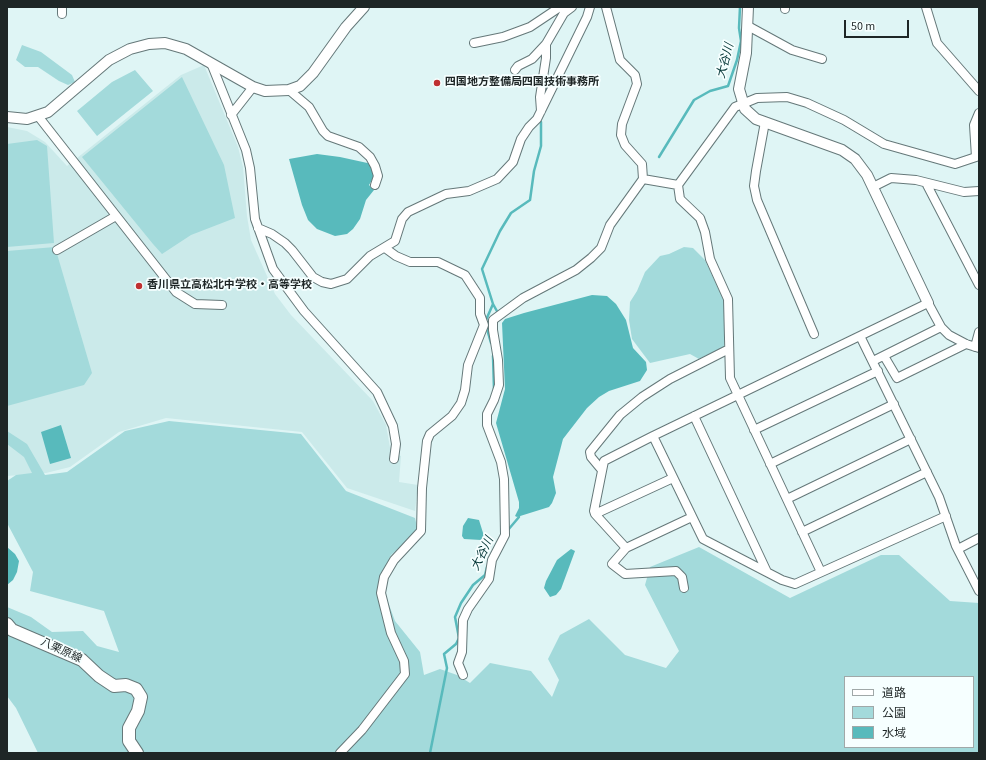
<!DOCTYPE html>
<html>
<head>
<meta charset="utf-8">
<style>
  body { margin:0 }
  #map { position:relative; width:986px; height:760px; overflow:hidden; background:#dff5f5; font-family:"Source Sans 3","Noto Sans JP",sans-serif }
  canvas { display:block }
  .frame { position:absolute; inset:0; border:8px solid #1e2626; pointer-events:none }
  .legend { position:absolute; left:844px; top:676px; width:130px; height:72px; box-sizing:border-box; background:#f6ffff; border:1px solid #a0a8a8; margin:0; padding:5px 7px; list-style:none; font-size:12px; color:#1e2626 }
  .legend li { display:flex; align-items:center; gap:8px; height:20px }
  .legend b { width:20px; border:1px solid #a0a8a8 }
  .scale { position:absolute; left:844px; top:20px; width:65px; height:18px; box-sizing:border-box; border:2px solid #1e2626; border-top:0; padding-left:5px; font-size:12px; line-height:14px; white-space:nowrap; color:#1e2626; -webkit-text-stroke:3px #f6ffff; paint-order:stroke }
</style>
</head>
<body>
<div id="map">
<canvas width="986" height="760"></canvas>
<div class="frame"></div>
<ul class="legend">
<li><b style="height:5px;background:#fff"></b>道路</li>
<li><b style="height:11px;background:#a3dadb"></b>公園</li>
<li><b style="height:11px;background:#58babc"></b>水域</li>
</ul>
<div class="scale">50 m</div>
</div>
<script>
const c = document.querySelector('canvas').getContext('2d');
c.lineJoin = 'round';
function fillPath(path, color) { c.fillStyle = color; c.fill(path, 'evenodd'); }
const toPath = rows => new Path2D(rows.map(r => 'M' + r).join(''));
function trace(path, color, width, dash) { c.strokeStyle = color; c.lineWidth = width; c.lineCap = dash ? 'butt' : 'round'; c.setLineDash(dash || []); c.stroke(path); }
function drawText(font, color, halo, rows, align = 'center') {
  c.font = font + ' "Source Sans 3","Noto Sans JP",sans-serif'; c.lineWidth = 3.5; c.setLineDash([]); c.textBaseline = 'middle'; c.strokeStyle = halo; c.fillStyle = color; for (const [text, x, y, turn = 0] of rows) {
    c.save(); c.translate(x, y); c.rotate((+turn || 0) * Math.PI / 180); c.textAlign = isNaN(turn) ? turn : align; if (halo) c.strokeText(text, 0, 0); c.fillText(text, 0, 0); c.restore();
  }
}
const built = toPath([
  [204,65,238,147,243,167,247,216,251,240,275,294,291,315,373,401,386,425,391,453,401,456,399,482,418,485,415,511,347,488,302,432,166,418,119,432,70,467,46,473,7,476,7,127,27,131,45,142,67,166,181,75]
]);
const green = toPath([
  [22,45,41,52,72,75,75,82,68,85,59,81,38,67,25,67,16,60],
  [135,70,153,91,97,136,77,111,112,82],
  [182,77,224,165,235,218,191,235,162,254,153,244,82,157],
  [37,140,47,146,54,243,7,247,7,144],
  [55,247,92,373,84,385,7,406,7,251],
  [684,247,693,248,705,260,724,301,726,322,724,347,699,359,690,354,650,363,632,339,629,320,630,302,637,291,645,272,660,256,669,254],
  [169,421,301,434,346,491,415,518,418,531,391,555,380,580,395,621,420,652,424,675,440,669,457,675,470,683,490,663,531,671,552,697,559,680,548,659,560,635,589,619,625,655,666,668,679,651,645,585,650,567,699,547,790,598,881,555,899,555,950,601,979,603,979,753,38,753,16,708,7,696,7,607,31,617,52,632,83,631,97,646,119,652,104,611,30,591,33,572,7,523,7,481,16,475,32,473,24,457,7,444,7,431,27,444,45,475,67,472,125,431],
  [845,677,973,677,973,747,845,747]
]);
const water = toPath([
  [317,154,340,157,372,164,375,175,369,185,374,190,366,200,360,219,353,229,347,234,335,236,317,229,308,220,302,205,289,159],
  [592,295,607,296,616,304,626,320,633,348,646,362,647,370,640,381,609,391,599,397,587,408,563,439,553,477,556,493,552,503,549,507,517,517,515,516,519,508,519,502,496,423,505,389,502,323,505,319,524,313],
  [61,425,71,458,50,464,41,432],
  [468,518,479,520,484,536,481,540,464,539,462,536,463,526],
  [7,547,15,554,19,561,17,572,13,580,7,585],
  [571,549,575,551,561,589,556,595,550,597,544,588,546,581,557,560]
]);
const stream = toPath([
  [659,157,694,100,710,91,728,86,737,60,741,41,739,28,740,7],
  [493,304,498,313],
  [486,320,493,304,482,269,500,231,511,213,530,200,534,171,541,146,541,122],
  [487,329,491,343],
  [493,356,494,389],
  [508,530,519,517],
  [430,753,447,668,444,654,456,644,459,638,455,617,461,603,473,585,485,575,487,567]
]);
const minor = toPath([
  [606,7,620,60,635,75,637,84,622,124,621,135,625,145,642,164,643,179],
  [926,7,937,43,979,91],
  [785,9,785,7],
  [62,14,62,7],
  [748,26,792,50,822,59],
  [474,43,503,37,530,27,560,7],
  [211,63,246,150,250,168,255,219,273,269,304,311,377,392,393,426,396,444,394,459],
  [515,70,518,66,532,59,546,44,564,13,572,7],
  [289,90,309,107,323,131,328,136,359,147,370,157,375,166,378,176,375,185],
  [541,111,540,97,546,58,546,44],
  [231,115,253,87],
  [38,116,176,292,195,304,222,305],
  [765,122,756,171,754,186,757,200,814,334],
  [926,183,979,285],
  [873,187,891,178,916,180,964,192,979,191],
  [258,228,272,234,285,243,292,250,313,277,322,282,331,284,347,279,370,256,395,241,402,219,408,212,446,194,469,191,497,179,513,162,521,139,529,127,537,119,587,17,590,7],
  [57,250,116,216],
  [860,336,939,497,956,546,979,591],
  [975,347,979,332],
  [884,356,897,378,966,344],
  [873,361,941,327],
  [694,416,767,572],
  [754,430,878,371],
  [653,436,604,461,594,511,595,514,626,548,692,517],
  [770,464,894,404],
  [601,469,591,457,590,452,620,415,642,397,670,379,729,349],
  [787,499,911,439],
  [595,514,673,478],
  [946,516,795,584,782,580,703,539,653,436,928,303,941,327,949,335,966,344,979,348],
  [802,532,927,472],
  [626,548,612,564,625,574,676,571,682,577,684,588],
  [958,549,979,538],
  [821,572,730,378,728,299,710,259,705,232,700,218,680,199,678,185,735,107,757,98,787,97,807,103,844,120,884,144,955,164,976,157,974,125,979,113],
  [463,675,458,663,462,652,463,620,468,609,489,579,492,560,505,535,504,479,501,462,487,425,487,414,494,400,499,385,498,360,493,330,493,320,523,298,576,270,591,258,601,248,610,225,643,179,678,185],
  [340,753,362,730,405,674,404,661,391,633,381,593,384,577,394,560,421,531,422,488,427,441,430,434,452,416,461,403,465,390,468,365,484,325,480,314,480,298,465,275,438,262,410,262,396,256,385,248]
]);
const tertiary = toPath([
  [748,7,746,53,739,89,745,109,756,119,842,150,855,159,867,175,928,303],
  [7,117,27,119,48,112,109,60,130,49,149,44,165,43,186,49,253,87,265,91,289,90,300,86,313,73,346,27,364,7]
]);
const secondary = toPath([
  [7,624,12,630,82,660,99,676,114,686,126,685,136,689,141,697,138,711,129,728,129,741,137,753]
]);
const markers = [
  [437,83,4,"#bf3031"],
  [139,286,4,"#bf3031"]
];
const poiNames = [
  ["四国地方整備局四国技術事務所",445,83],
  ["香川県立高松北中学校・高等学校",147,286]
];
const streetNames = [
  ["八栗原線",61,651,25]
];
const waterNames = [
  ["大谷川",726,61,-75],
  ["大谷川",483,554,-64]
];
fillPath(built, '#cbeaea');
fillPath(green, '#a3dadb');
fillPath(water, '#58babc');
trace(stream, '#58babc', 2.5);
trace(minor, '#657879', 10);
trace(tertiary, '#657879', 12);
trace(secondary, '#657879', 14);
trace(minor, '#fff', 8);
trace(tertiary, '#fff', 10);
trace(secondary, '#fff', 12);
for (const [x, y, r, color] of markers) { const dot = new Path2D(); dot.arc(x, y, r, 0, 2 * Math.PI); c.fillStyle = color; c.fill(dot); trace(dot, '#f6ffff', 1.5); }
drawText('bold 11px', '#1e2626', '#f6ffff', poiNames, 'left');
drawText('11px', '#1e2626', '#f6ffff', streetNames);
drawText('italic 12px', '#023435', '#f6ffff', waterNames);
</script>
</body>
</html>
